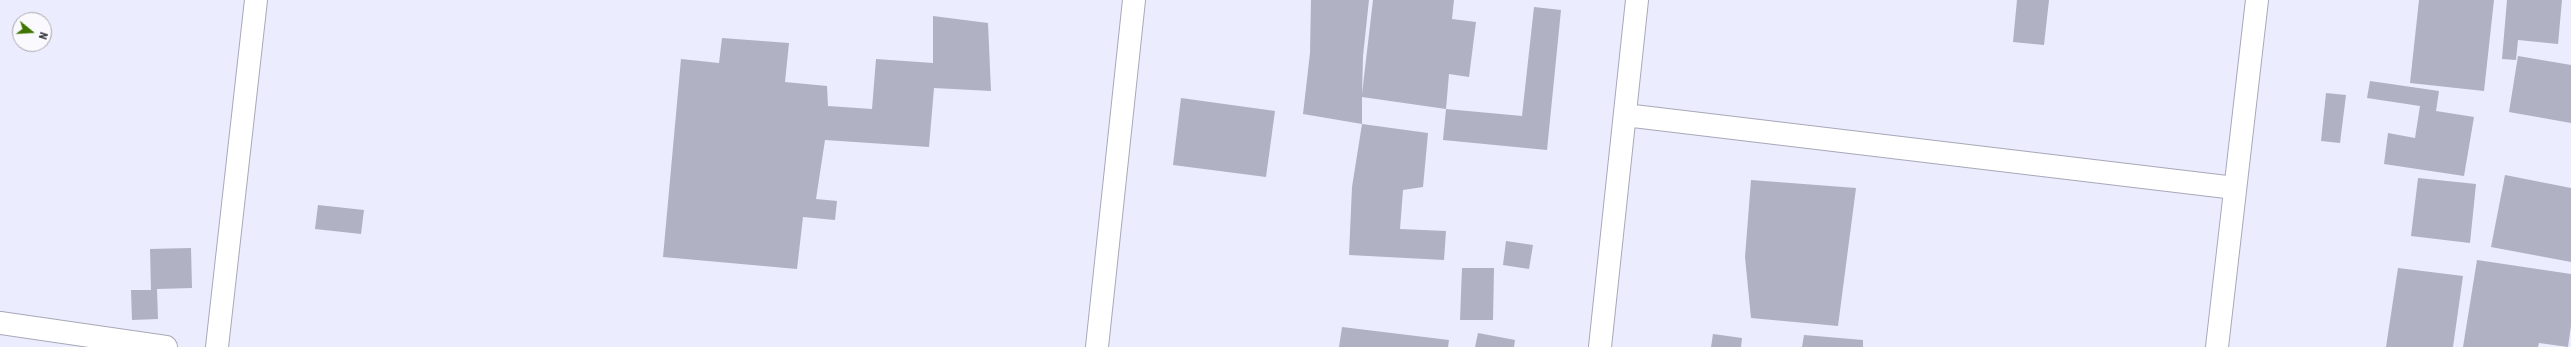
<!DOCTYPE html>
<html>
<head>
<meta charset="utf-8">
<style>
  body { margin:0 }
  #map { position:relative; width:2571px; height:347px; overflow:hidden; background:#ebecfd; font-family:"Roboto Condensed",sans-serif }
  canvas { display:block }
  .north { position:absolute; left:12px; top:12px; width:40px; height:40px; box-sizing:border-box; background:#fafafe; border:1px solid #a8a8ad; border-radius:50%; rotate:108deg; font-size:11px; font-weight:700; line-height:16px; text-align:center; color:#2d2d34 }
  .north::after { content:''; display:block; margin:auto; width:14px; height:18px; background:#3e7501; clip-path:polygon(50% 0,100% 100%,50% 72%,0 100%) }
</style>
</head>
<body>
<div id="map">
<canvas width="2571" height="347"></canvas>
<div class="north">N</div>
</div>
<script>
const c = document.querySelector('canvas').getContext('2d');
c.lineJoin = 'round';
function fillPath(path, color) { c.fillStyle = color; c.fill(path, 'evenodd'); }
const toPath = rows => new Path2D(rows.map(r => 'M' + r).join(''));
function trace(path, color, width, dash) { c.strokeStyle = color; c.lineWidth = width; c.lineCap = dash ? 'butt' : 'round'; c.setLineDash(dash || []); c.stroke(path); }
const building = toPath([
  [1311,0,1369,0,1363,56,1362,94,1373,0,1454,0,1452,19,1476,22,1469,77,1449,74,1446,109,1362,97,1362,124,1428,133,1423,187,1403,190,1400,229,1446,231,1444,260,1349,255,1352,187,1362,124,1303,114,1310,53],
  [2017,0,2049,0,2044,45,2013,42],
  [2419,0,2494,0,2484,91,2410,83],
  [2507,0,2562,0,2558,44,2518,40,2516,60,2502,59],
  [1534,7,1561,10,1547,150,1443,140,1446,109,1522,116],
  [933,16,988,23,991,91,934,88,929,147,825,140,816,199,837,201,835,220,803,217,797,269,663,257,681,59,719,63,722,38,789,43,785,82,827,86,828,106,872,109,876,59,933,63],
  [2518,56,2571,65,2571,123,2509,112],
  [2370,81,2439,91,2436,111,2474,117,2464,176,2384,164,2388,133,2415,138,2420,106,2367,98],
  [2326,93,2346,95,2340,143,2321,141],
  [1181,98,1275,111,1266,177,1173,165],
  [2505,175,2571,188,2571,262,2491,247],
  [2418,178,2476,184,2470,243,2411,236],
  [1751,180,1856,188,1838,326,1751,318,1745,257],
  [318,205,364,210,361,234,315,229],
  [1506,241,1533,245,1529,269,1503,265],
  [191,248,192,288,157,289,158,319,132,320,131,290,151,290,150,249],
  [2477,260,2571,274,2571,326,2568,347,2539,343,2538,347,2463,347],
  [1462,268,1494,268,1493,320,1460,320],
  [2398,268,2463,276,2453,347,2386,347],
  [1342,327,1449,340,1448,347,1339,347],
  [1478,333,1515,340,1514,347,1475,347],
  [1713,334,1742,338,1741,347,1711,347],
  [1804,335,1863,340,1863,347,1802,347]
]);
const minor = toPath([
  [1625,115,2235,188],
  [0,323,166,347],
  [217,347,256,0],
  [1097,347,1134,0],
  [1600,347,1637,0],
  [2217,347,2257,0]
]);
fillPath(building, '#b0b1c2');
trace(minor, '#a7a8b8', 24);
trace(minor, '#fff', 22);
</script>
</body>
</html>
